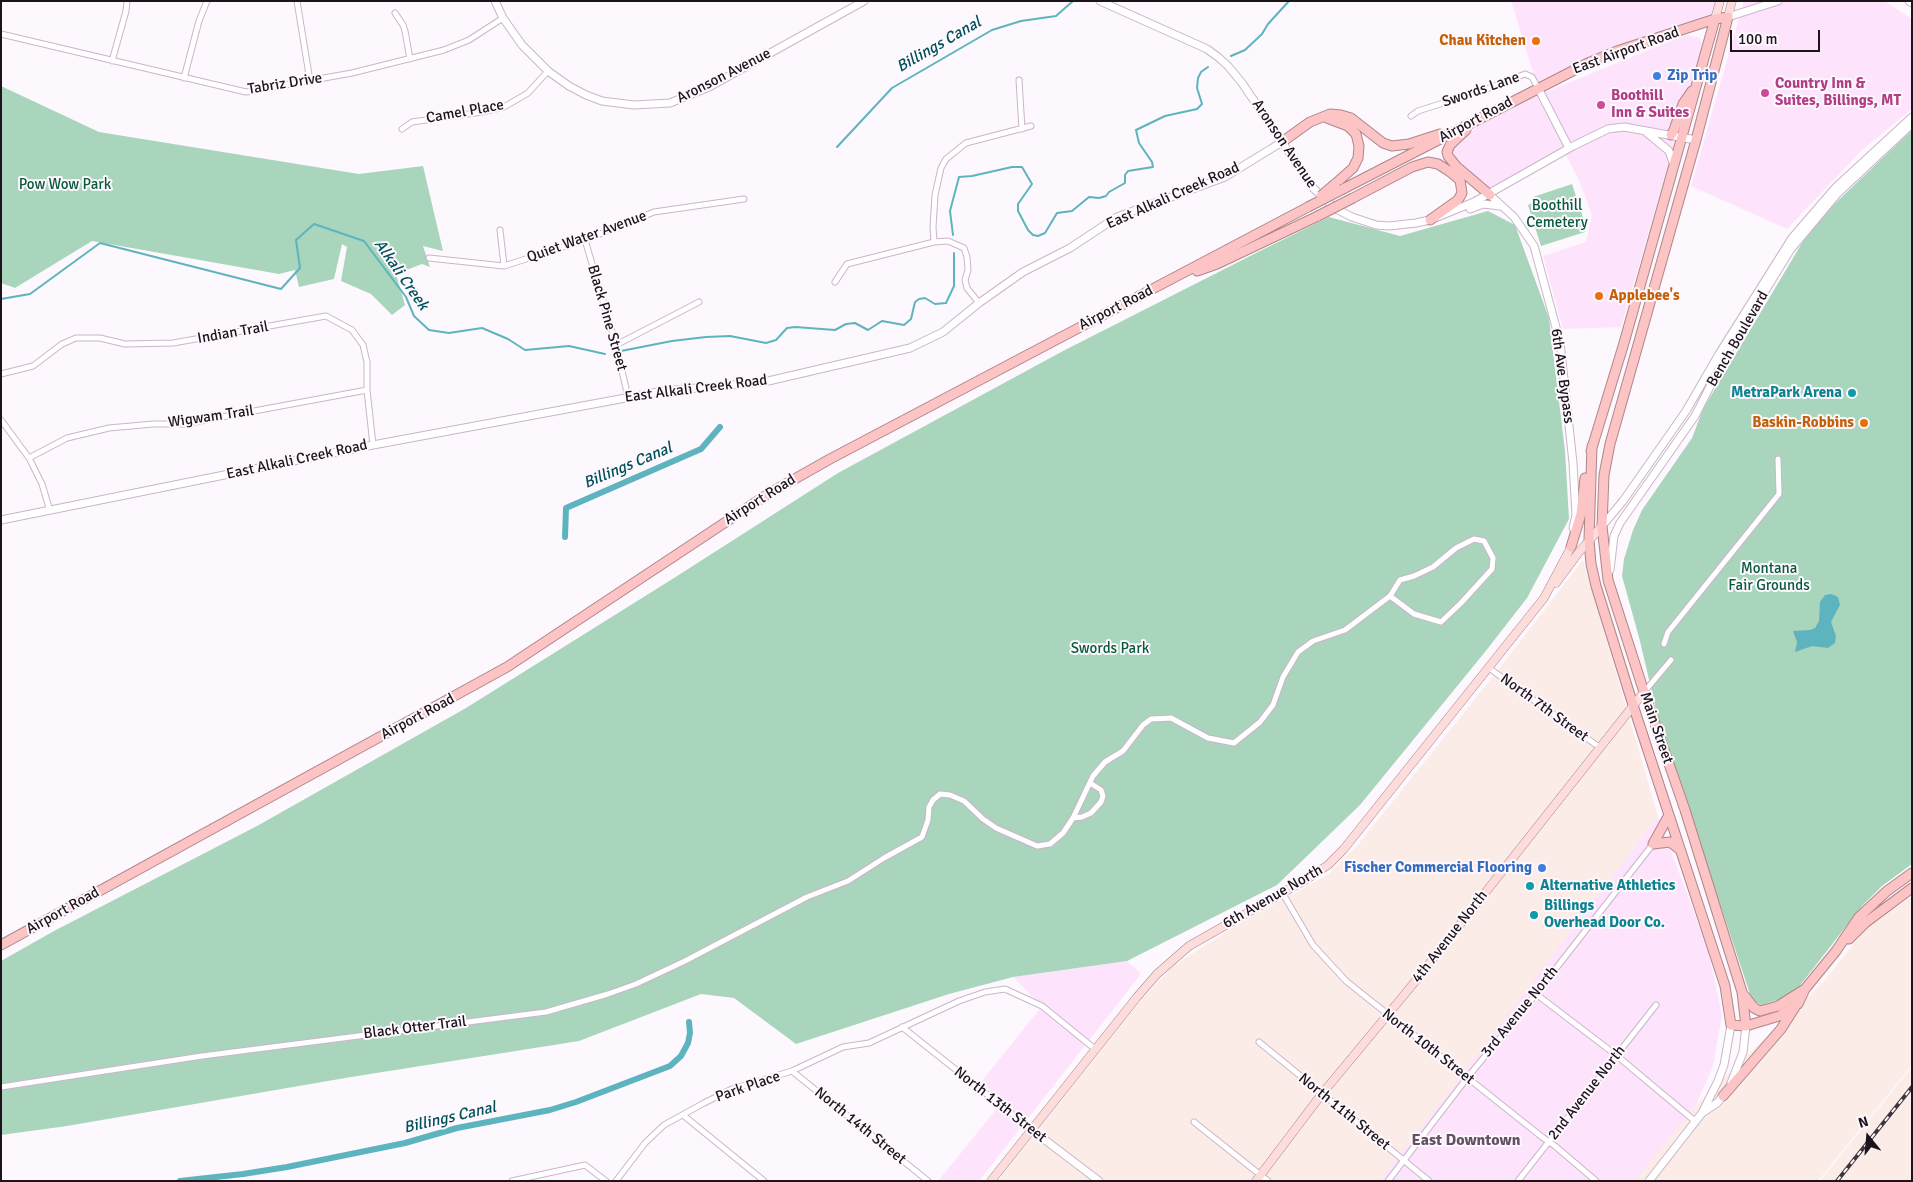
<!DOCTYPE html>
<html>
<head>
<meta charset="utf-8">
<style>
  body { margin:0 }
  #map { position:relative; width:1913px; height:1182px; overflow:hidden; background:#fdf8fd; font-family:Signika,sans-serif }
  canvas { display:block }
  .frame { position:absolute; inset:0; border:2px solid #1c131b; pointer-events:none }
  .north { position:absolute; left:1843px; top:1112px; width:50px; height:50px; -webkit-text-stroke:4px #fdf8fd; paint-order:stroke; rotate:343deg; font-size:14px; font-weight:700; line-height:20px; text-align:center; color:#1c131b }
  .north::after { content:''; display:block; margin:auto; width:18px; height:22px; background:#1c131b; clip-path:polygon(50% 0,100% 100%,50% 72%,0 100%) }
  .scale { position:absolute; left:1730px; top:30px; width:90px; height:22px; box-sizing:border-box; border:2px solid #1c131b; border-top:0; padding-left:6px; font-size:15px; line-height:18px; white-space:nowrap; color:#1c131b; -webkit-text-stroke:4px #fdf8fd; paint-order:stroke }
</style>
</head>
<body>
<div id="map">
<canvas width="1913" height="1182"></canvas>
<div class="frame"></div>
<div class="north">N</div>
<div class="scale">100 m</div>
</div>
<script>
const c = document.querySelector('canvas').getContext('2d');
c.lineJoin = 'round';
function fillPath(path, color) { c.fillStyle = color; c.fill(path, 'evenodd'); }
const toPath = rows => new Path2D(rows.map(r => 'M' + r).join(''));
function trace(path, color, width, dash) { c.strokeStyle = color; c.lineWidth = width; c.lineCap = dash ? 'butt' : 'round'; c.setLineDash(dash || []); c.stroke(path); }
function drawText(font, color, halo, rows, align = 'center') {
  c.font = font + ' Signika,sans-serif'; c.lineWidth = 4; c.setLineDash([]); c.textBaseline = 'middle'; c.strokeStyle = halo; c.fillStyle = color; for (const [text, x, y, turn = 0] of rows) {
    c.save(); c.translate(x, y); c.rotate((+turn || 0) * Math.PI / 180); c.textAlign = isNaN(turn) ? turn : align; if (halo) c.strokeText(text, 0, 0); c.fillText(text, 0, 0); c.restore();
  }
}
const built = toPath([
  [1511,1,1720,1,1715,19,1613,53,1538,88],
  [1744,1,1884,1,1912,19,1912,109,1862,150,1787,229,1691,186],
  [1686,35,1700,38,1703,45,1621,327,1563,329,1543,256,1586,242,1592,215,1579,180,1562,147,1492,189,1451,157,1452,149,1478,126,1531,98],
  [1658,816,1708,950,1722,1015,1713,1066,1696,1105,1638,1181,1378,1181],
  [1127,961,1141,974,979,1181,938,1181,1003,1101,981,1082,1042,1006,1013,977]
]);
const industrial = toPath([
  [1583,560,1658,816,1456,1083,1379,1181,998,1181,1136,1006,1172,967,1235,926,1329,874,1356,847,1491,679],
  [1912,896,1912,1065,1818,1181,1635,1181,1696,1105,1824,981,1865,930],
  [1912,1067,1912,1181,1820,1181]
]);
const green = toPath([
  [1,86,99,132,359,174,423,166,443,251,423,246,430,267,422,264,396,274,405,305,392,315,371,294,341,281,347,247,342,244,334,279,299,287,295,270,279,274,92,241,15,288,1,283],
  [1912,130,1912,864,1882,886,1862,906,1798,988,1784,998,1761,1005,1752,1000,1657,714,1640,641,1622,576,1624,559,1633,530,1642,510,1692,438,1703,409,1802,243,1825,213],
  [1572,184,1586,227,1585,232,1541,246,1528,205,1535,202,1533,197],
  [1488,211,1515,225,1549,318,1565,451,1569,519,1527,598,1485,652,1360,805,1277,885,1127,961,1013,977,949,994,796,1044,734,998,701,994,579,1041,351,1077,67,1126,1,1135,1,961,54,931,257,826,466,708,674,578,838,473,1063,351,1258,252,1329,217,1400,236]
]);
const water = toPath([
  [1831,594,1838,597,1840,605,1831,622,1836,636,1835,643,1828,648,1812,646,1795,652,1797,642,1793,631,1810,630,1815,628,1819,621,1820,602,1825,595]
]);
const stream = toPath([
  [1231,56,1245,50,1262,34,1268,24,1289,1],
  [837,147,892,88,992,30,1021,21,1056,16,1073,1],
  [953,235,950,211,959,177,972,176,1012,167,1022,167,1032,184,1018,204,1018,211,1028,230,1033,235,1038,236,1045,233,1057,213,1072,211,1089,197,1099,198,1106,196,1109,192,1125,183,1125,175,1128,171,1153,167,1152,162,1139,143,1136,130,1165,116,1197,109,1202,104,1197,88,1198,78,1201,72,1208,67],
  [1,299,30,294,100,243,281,289,300,268,296,240,314,224,364,241,406,297,414,316,429,330,449,333,482,328,508,339,525,350,569,346,605,354],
  [621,351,672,341,706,337,730,336,766,343,776,340,787,328,795,327,835,330,846,324,855,323,868,330,882,321,904,325,911,319,915,302,919,299,925,298,935,304,946,303,954,286,954,253]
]);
const canal = toPath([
  [565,537,566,508,701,449,720,427],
  [180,1181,243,1174,287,1167,405,1143,457,1128,550,1110,576,1102,670,1066,681,1056,688,1043,690,1033,689,1022]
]);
const street = toPath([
  [297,1,310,81],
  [395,13,403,25,405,31,410,59],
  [1,34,246,92,352,73,444,50,469,40,503,18],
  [112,61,126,11,127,1],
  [184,78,199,21,207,1],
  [1019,80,1022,129],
  [1411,116,1418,111,1484,90,1525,74,1532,77,1538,88],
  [402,129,412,122,482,112,504,107,528,93,548,71],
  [500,230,504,266],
  [585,240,616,345,628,397],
  [934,242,933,227,935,195,941,168,946,159,966,143,1031,126],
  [429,258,504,266,585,240,654,212,744,199],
  [835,282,847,264,934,242,948,241,964,248,967,257,968,270,965,280,967,288,979,303],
  [616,345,699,302],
  [1,374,33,366,62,344,76,338,100,338,125,344,173,343,326,316,352,330,363,345,367,362,367,390,373,445],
  [1,420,29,458,42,484,50,511],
  [29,458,67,438,109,428,153,424,184,424,367,390],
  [1664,644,1668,632,1779,494,1778,459],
  [1489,668,1599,747],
  [1644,692,1671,660],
  [1073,818,1082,817,1091,813,1101,802,1103,796,1101,790,1090,783],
  [1283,894,1313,945,1346,981,1542,1137,1555,1146,1596,1181],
  [1536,994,1616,1055,1696,1122],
  [902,1027,1032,1130],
  [1259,1042,1429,1181],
  [792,1071,928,1181],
  [1,1087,202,1056,546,1012,608,994,636,984,685,961,807,897,848,881,884,858,922,837,928,820,929,807,933,800,940,794,950,795,964,801,983,819,996,828,1037,846,1050,844,1063,833,1073,818,1093,776,1105,762,1123,751,1143,725,1151,719,1171,718,1208,738,1234,743,1260,722,1273,705,1283,677,1298,652,1313,641,1345,630,1390,596,1400,580,1414,576,1433,567,1456,548,1474,539,1484,541,1493,558,1492,569,1461,603,1441,622,1414,614,1390,596],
  [683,1115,764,1181],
  [1194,1122,1268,1181],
  [512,1181,585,1165,606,1181],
  [616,1181,645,1143,664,1125,704,1103,732,1089,792,1071,843,1047,869,1043,959,1001,985,992,1005,989,1042,1006,1095,1049],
  [1388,1181,1467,1078,1536,994,1653,844],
  [1518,1181,1656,1005]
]);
const secondary = toPath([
  [495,1,503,18,522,45,548,71,569,86,586,95,602,101,634,105,670,103,709,87,864,1],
  [1100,1,1207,49,1218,57,1228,66,1242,83,1314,189,1336,209,1352,217,1376,225,1389,226,1416,223,1430,220,1474,202,1573,146,1608,129,1624,127,1696,140],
  [1909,1,1912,3],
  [1728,17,1778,1],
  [1538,88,1569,148],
  [1646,132,1669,151,1674,165],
  [1490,195,1514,217,1534,246,1560,342,1573,463,1576,515,1573,528],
  [1470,209,1483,204,1500,206],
  [1,520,373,445,663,391,764,382,910,348,943,332,979,303,1023,272,1070,248,1117,217,1225,177,1282,142],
  [1602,526,1623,501,1686,411,1719,354,1792,238,1836,187,1912,117],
  [1610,570,1614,536,1620,523,1695,416,1727,353,1791,249,1837,194,1912,124],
  [1731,1083,1743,1052,1746,1026],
  [1702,1113,1717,1103,1726,1092],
  [1032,1130,1099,1181],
  [1649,1181,1702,1113,1718,1081,1724,1065,1731,1025]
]);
const primary = toPath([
  [1728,17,1732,1],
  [1715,19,1720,1],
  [1556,583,1579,552,1602,526],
  [991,1181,1137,997,1157,974,1189,946,1307,879,1328,865,1343,850,1544,598,1571,547],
  [1256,1181,1321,1095,1409,989,1644,692]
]);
const highway = toPath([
  [1327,118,1348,126,1356,134,1359,146,1358,158,1353,168,1335,184],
  [1466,130,1450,145,1447,152,1448,156,1457,167,1490,195],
  [1671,135,1674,130,1683,104,1692,91],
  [1282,142,1310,122,1330,114,1341,115,1351,118,1383,143,1392,146,1409,144,1440,134],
  [1343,189,1590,62,1617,51,1715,19,1728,17,1696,140,1610,444,1604,475,1602,526,1608,580,1644,692,1685,810,1742,992,1746,1026],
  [1353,198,1412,167,1428,162,1438,164,1449,171,1460,180,1462,193,1458,200,1430,220],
  [1197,271,1217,264,1318,216],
  [1592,446,1589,540,1591,564,1596,586,1633,705,1725,986,1731,1025,1746,1026,1779,1016,1798,1004,1805,989,1836,951,1859,917,1887,891,1912,873],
  [1591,451,1624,343,1715,19],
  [1571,547,1581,514,1585,478],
  [1653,844,1669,815],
  [1653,844,1670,842,1679,849],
  [1849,939,1865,923,1912,888],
  [1,945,507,667,768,494,830,459,1308,207],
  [1744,995,1754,1008,1760,1011,1778,1006,1805,989],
  [1723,1096,1781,1029,1795,1007]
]);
const rail = toPath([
  [1837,1181,1912,1087]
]);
const highwayBridge = toPath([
  [1321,196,1335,184],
  [1308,207,1343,189],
  [1318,216,1353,198]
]);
const markers = [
  [1536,41,5,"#e8710a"],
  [1657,76,5,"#3f7fe0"],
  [1765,93,5,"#d1479c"],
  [1601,105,5,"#d1479c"],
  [1599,296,5,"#e8710a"],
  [1852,393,5,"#0f9aa8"],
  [1864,423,5,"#e8710a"],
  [1542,868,5,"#3f7fe0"],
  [1530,886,5,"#0f9aa8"],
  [1534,915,5,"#0f9aa8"]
];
const foodNames = [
  ["Chau Kitchen",1526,41],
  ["Applebee's",1609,296,"left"],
  ["Baskin-Robbins",1854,423]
];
const streetNames = [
  ["East Airport Road",1626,51,-20],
  ["Aronson Avenue",724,76,-27],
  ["Tabriz Drive",285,84,-9],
  ["Swords Lane",1481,90,-19],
  ["Camel Place",465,112,-10],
  ["Airport Road",1476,120,-28],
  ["Aronson Avenue",1284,144,56],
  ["East Alkali Creek Road",1173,196,-24],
  ["Quiet Water Avenue",587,237,-20],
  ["Airport Road",1116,308,-27],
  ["Black Pine Street",607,318,74],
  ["Indian Trail",233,333,-10],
  ["Bench Boulevard",1738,339,-60],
  ["6th Ave Bypass",1562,376,82],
  ["East Alkali Creek Road",696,389,-7],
  ["Wigwam Trail",211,417,-8],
  ["East Alkali Creek Road",297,460,-12],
  ["Airport Road",760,500,-32],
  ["North 7th Street",1544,708,36],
  ["Airport Road",418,717,-28],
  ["Main Street",1656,728,71],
  ["6th Avenue North",1273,897,-30],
  ["Airport Road",63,911,-29],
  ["4th Avenue North",1450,937,-52],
  ["3rd Avenue North",1520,1012,-51],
  ["Black Otter Trail",415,1028,-7],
  ["North 10th Street",1428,1047,38],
  ["Park Place",748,1087,-19],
  ["2nd Avenue North",1587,1093,-52],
  ["North 13th Street",1000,1105,38],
  ["North 11th Street",1344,1112,39],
  ["North 14th Street",860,1126,39]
];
const shopNames = [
  ["Zip Trip",1667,76],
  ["Fischer Commercial Flooring",1532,868,"right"]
];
const hotelNames = [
  ["Country Inn &",1775,84],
  ["Suites, Billings, MT",1775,101],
  ["Boothill",1611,96],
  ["Inn & Suites",1611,113]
];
const parkNames = [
  ["Pow Wow Park",65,185],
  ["Boothill",1557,206],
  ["Cemetery",1557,223],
  ["Montana",1769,569],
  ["Fair Grounds",1769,586],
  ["Swords Park",1110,649]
];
const cultureNames = [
  ["MetraPark Arena",1842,393,"right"],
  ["Alternative Athletics",1540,886],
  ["Billings",1544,906],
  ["Overhead Door Co.",1544,923]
];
const waterNames = [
  ["Billings Canal",939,45,-30],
  ["Alkali Creek",401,275,55],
  ["Billings Canal",628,466,-23],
  ["Billings Canal",450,1118,-13]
];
const neighbourhoodNames = [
  ["East Downtown",1466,1141]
];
fillPath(built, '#fde4fc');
fillPath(industrial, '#fcece8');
fillPath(green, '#a9d5bc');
fillPath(water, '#5eb4be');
trace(stream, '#5eb4be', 2);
trace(canal, '#5eb4be', 6);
trace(street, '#ccb4cb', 7);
trace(secondary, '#ccb4cb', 9);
trace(primary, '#ae8689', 9);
trace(highway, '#ae8689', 11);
trace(street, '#fff', 5);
trace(secondary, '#fff', 7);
trace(primary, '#fddcdc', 8);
trace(highway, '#fcc4c4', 9);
trace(rail, '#3e363d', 4);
trace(rail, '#fdf8fd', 2, [5.5]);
trace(highwayBridge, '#ae8689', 11, []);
trace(highwayBridge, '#fcc4c4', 9);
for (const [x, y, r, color] of markers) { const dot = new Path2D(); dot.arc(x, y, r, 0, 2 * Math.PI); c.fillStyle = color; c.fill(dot); trace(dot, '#fdf8fd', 2); }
drawText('bold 15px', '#c56008', '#fdf8fd', foodNames, 'right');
drawText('15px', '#1c131b', '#fdf8fd', streetNames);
drawText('bold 15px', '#366cbe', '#fdf8fd', shopNames, 'left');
drawText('bold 15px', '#b23c85', '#fdf8fd', hotelNames, 'left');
drawText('15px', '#075a3a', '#fdf8fd', parkNames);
drawText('bold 15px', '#0d838f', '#fdf8fd', cultureNames, 'left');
drawText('italic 16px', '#005058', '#fdf8fd', waterNames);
drawText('bold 16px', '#645063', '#fdf8fd', neighbourhoodNames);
</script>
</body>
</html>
